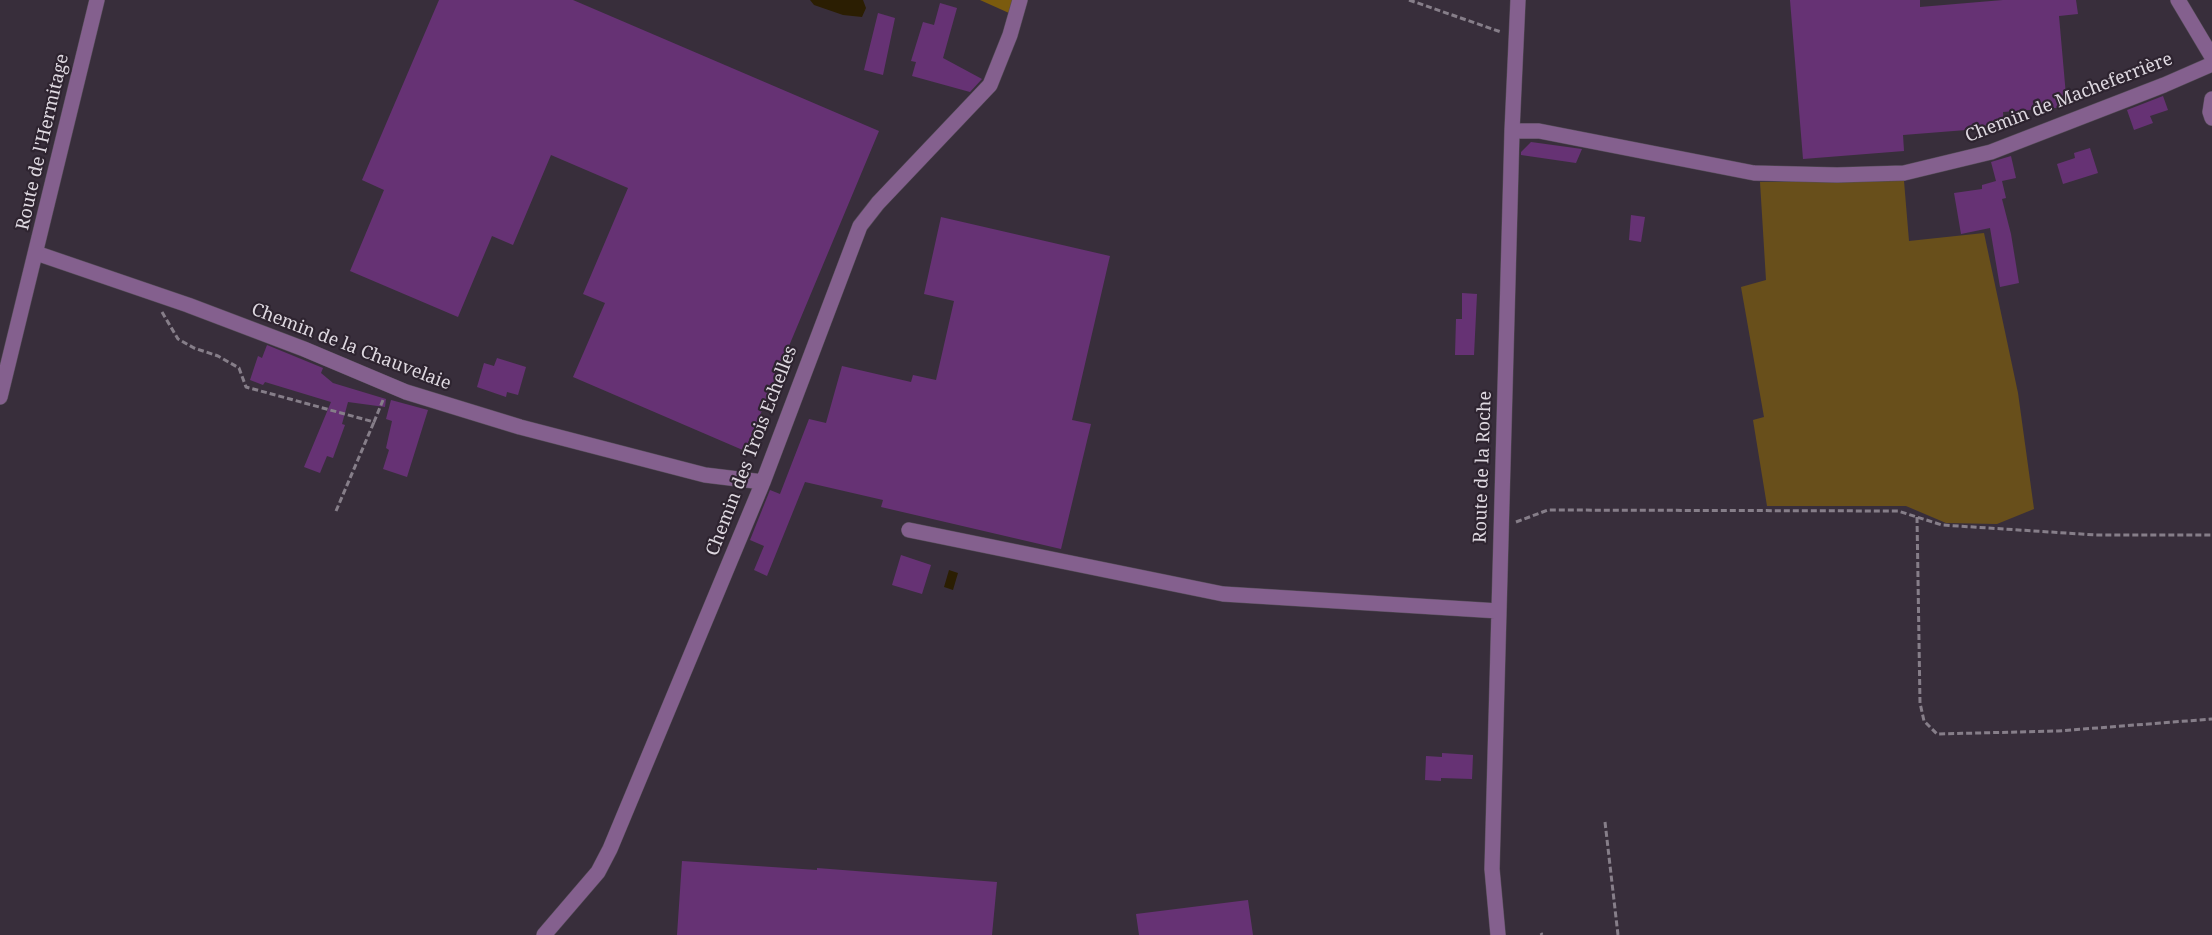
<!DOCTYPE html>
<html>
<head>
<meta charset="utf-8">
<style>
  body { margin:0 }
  canvas { display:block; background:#382e3b }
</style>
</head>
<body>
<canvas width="2212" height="935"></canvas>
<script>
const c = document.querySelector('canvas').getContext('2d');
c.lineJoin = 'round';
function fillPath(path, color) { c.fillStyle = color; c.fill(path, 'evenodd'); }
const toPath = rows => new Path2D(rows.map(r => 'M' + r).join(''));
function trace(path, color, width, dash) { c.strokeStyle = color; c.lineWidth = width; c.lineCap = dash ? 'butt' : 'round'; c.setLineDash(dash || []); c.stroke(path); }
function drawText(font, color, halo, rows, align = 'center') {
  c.font = font + ' "Noto Serif",serif'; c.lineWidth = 4.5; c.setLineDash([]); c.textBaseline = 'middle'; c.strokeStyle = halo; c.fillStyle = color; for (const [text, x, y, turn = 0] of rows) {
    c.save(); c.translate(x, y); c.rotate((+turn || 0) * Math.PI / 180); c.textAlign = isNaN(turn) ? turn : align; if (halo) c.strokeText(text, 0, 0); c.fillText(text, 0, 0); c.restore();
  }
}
const green = toPath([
  [1904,181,1909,241,1984,233,2018,393,2034,509,1997,524,1946,523,1906,506,1767,506,1753,420,1764,417,1741,287,1766,280,1760,182]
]);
const forest = toPath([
  [980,0,1013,0,1009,13]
]);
const water = toPath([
  [810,0,863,0,866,8,862,17,843,15,814,5],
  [949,570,958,573,953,590,944,587]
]);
const building = toPath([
  [439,0,573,0,879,131,745,451,573,377,605,303,583,294,628,188,551,155,513,245,492,236,458,317,350,271,384,190,362,180],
  [1790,0,1920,0,1920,7,2003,0,2076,0,2078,14,2059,16,2067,107,2003,112,2004,127,1903,135,1904,151,1803,159],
  [940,3,957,8,943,58,982,79,970,92,912,76,916,62,911,61,923,22,934,25],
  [878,13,895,18,883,75,864,70],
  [2163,96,2168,110,2150,116,2153,123,2134,130,2127,110],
  [1531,142,1582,149,1576,163,1521,155,1521,152],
  [2090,148,2098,173,2063,184,2057,164,2075,158,2074,153],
  [2011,156,2016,178,2002,181,2006,198,2002,199,2011,234,2019,283,2000,287,1990,228,1961,234,1954,193,1982,189,1982,185,1996,181,1991,162],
  [1631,215,1645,217,1641,242,1629,240],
  [941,217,1110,256,1072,420,1091,424,1061,549,881,507,883,500,805,482,767,576,754,570,764,546,750,540,770,490,780,494,809,419,826,423,842,366,911,382,913,375,936,380,954,301,924,294],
  [1462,293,1477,294,1474,355,1455,355,1456,319,1462,319],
  [267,345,323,368,321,373,333,383,386,399,385,407,348,402,342,424,345,425,333,458,327,456,320,473,304,467,331,402,265,382,263,385,250,380,258,356,262,358],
  [497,358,526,367,518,395,507,392,506,397,477,387,484,363,494,366],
  [391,400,428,410,407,477,383,469,389,450,386,448,392,421,386,419],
  [901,555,931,565,922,594,892,585],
  [1442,753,1473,755,1472,779,1441,778,1441,781,1425,780,1426,756,1442,757],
  [682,861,817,870,817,868,997,882,992,935,677,935],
  [1248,900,1253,935,1139,935,1136,914]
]);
const path = toPath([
  [1409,0,1501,32],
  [162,312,178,339,194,348,218,356,239,368,246,387,374,422,383,400],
  [336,511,374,422],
  [1917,517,1920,703,1924,721,1937,734,2058,731,2212,719],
  [1516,522,1548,510,1898,511,1942,525,2096,535,2212,535],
  [1605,822,1618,935],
  [1541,933,1542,935]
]);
const minor = toPath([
  [2178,0,2212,57],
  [2212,99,2210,112,2212,118],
  [1512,131,1539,131,1754,173,1837,175,1904,173,1991,152,2164,85,2212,64],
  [36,253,188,305,304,349,406,392,520,427,705,475,763,482],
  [0,397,97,0],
  [909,530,1223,594,1499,611],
  [544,935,598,872,610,849,763,482,860,226,878,203,990,85,1010,35,1020,0],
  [1498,935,1492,869,1512,131,1518,0]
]);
const streetNames = [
  ["Chemin de Macheferrière",2069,98,-21],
  ["Route de l'Hermitage",43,142,-77],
  ["Chemin de la Chauvelaie",351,347,21],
  ["Chemin des Trois Echelles",752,451,-69],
  ["Route de la Roche",1483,467,-88]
];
fillPath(green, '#684f1b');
fillPath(forest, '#7b5b0e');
fillPath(water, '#2b1e02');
fillPath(building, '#663274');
trace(minor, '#564d59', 16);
trace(path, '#867e89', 3, [6, 3]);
trace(minor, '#84608e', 15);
drawText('18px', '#ded8e0', '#2e2430', streetNames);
</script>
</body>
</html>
